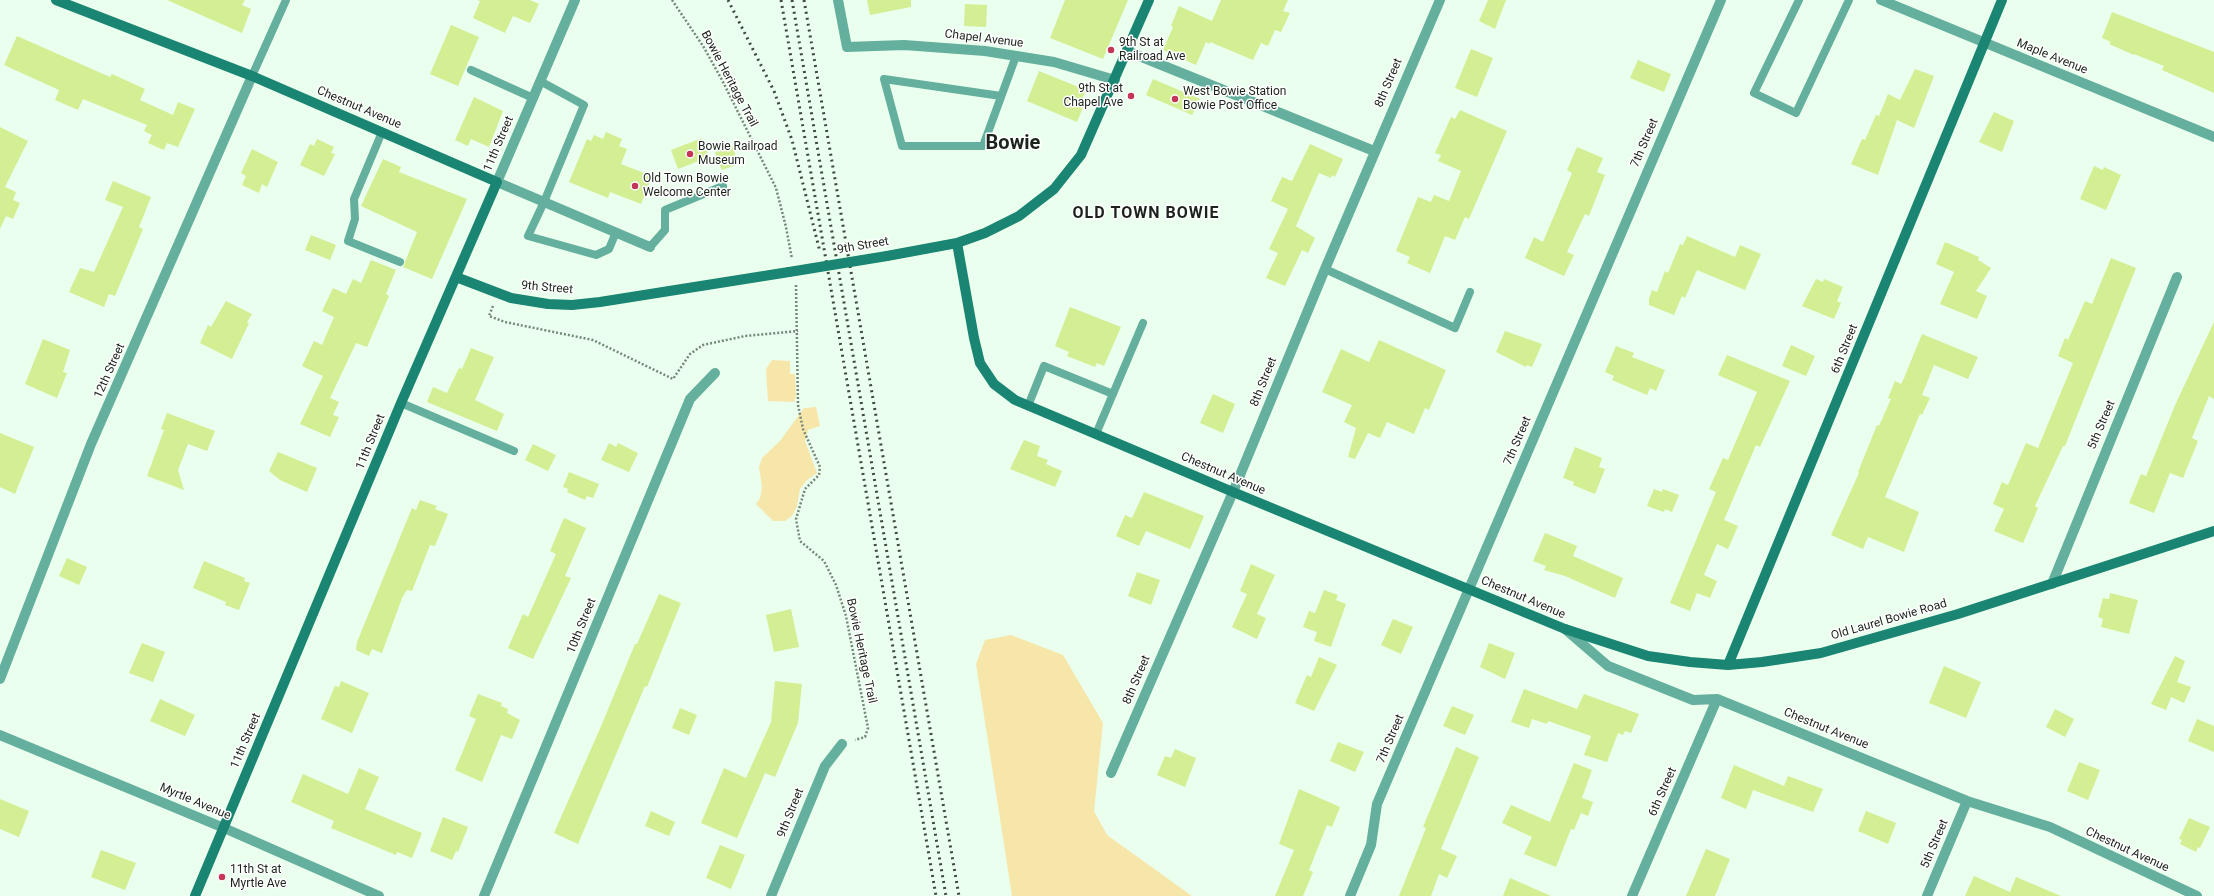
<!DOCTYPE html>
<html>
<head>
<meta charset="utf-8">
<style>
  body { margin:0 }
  canvas { display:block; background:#eaffed }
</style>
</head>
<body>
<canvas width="2214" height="896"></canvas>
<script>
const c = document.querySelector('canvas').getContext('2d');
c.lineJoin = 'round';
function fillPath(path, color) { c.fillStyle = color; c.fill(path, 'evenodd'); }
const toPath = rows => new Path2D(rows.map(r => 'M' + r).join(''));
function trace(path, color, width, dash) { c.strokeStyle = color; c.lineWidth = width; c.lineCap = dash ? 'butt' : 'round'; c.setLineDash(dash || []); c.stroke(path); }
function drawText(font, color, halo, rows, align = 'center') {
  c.font = font + ' Roboto,sans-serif'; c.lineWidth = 3; c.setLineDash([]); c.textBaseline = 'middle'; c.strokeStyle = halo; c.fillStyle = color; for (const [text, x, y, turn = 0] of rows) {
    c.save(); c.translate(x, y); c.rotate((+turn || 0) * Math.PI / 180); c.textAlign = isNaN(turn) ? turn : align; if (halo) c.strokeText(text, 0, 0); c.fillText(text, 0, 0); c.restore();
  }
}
const green = toPath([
  [772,360,790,361,790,374,795,374,796,396,794,402,768,401,766,369],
  [816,407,820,426,808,430,805,441,817,473,807,480,800,489,797,506,792,516,785,521,773,521,756,504,760,498,762,487,759,467,762,458,780,441,804,408],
  [1011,635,1063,655,1103,723,1094,811,1107,835,1192,896,1012,896,976,664,985,640]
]);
const building = toPath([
  [167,0,245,0,242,5,251,9,242,33],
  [477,0,530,0,539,4,530,23,513,16,505,33,473,18,480,1],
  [867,0,911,0,911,7,870,15],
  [1065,0,1128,0,1103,59,1050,38],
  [1221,0,1288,0,1283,11,1290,13,1281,32,1275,30,1268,46,1261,43,1253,60,1210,42,1210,44,1206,42,1196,65,1163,50,1173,27,1171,26,1179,6,1212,21],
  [1488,0,1506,0,1495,29,1479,21],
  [965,4,987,5,986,27,964,26],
  [2112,12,2214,52,2214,93,2162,70,2164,66,2134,54,2134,55,2109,44,2111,42,2102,38],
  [451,25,479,37,458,86,430,74],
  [17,36,110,77,112,74,145,89,140,100,173,115,178,102,195,109,178,147,167,143,164,150,148,143,152,135,144,131,147,125,83,99,78,110,55,100,59,90,4,65],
  [1471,49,1493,58,1477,97,1455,88],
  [1638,60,1671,74,1664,92,1630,78],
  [1915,69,1934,76,1914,128,1897,120,1878,175,1851,164,1862,139,1865,140,1876,115,1879,116,1888,94,1900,100],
  [1039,71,1086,90,1082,99,1086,100,1077,122,1027,101],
  [1153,79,1200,99,1192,115,1146,95],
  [474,97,503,111,489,147,471,139,468,146,455,140],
  [1460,110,1507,131,1469,219,1465,217,1455,240,1445,236,1430,273,1407,263,1410,257,1396,251,1418,197,1431,202,1434,195,1449,201,1461,171,1438,161,1441,155,1435,153,1451,117,1455,119],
  [1994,112,2014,121,2002,152,1979,142],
  [0,127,28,141,5,187,16,192,13,200,20,203,13,219,6,216,0,229],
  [606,132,622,139,619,146,627,149,621,164,652,176,641,204,610,192,608,198,569,182,587,139,591,141,594,135,603,139],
  [702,138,709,157,678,169,671,150],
  [317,139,334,147,331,153,335,154,324,176,300,165,310,144,314,146],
  [1310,144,1343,159,1335,177,1332,175,1331,178,1319,173,1296,226,1315,238,1308,253,1302,250,1285,286,1266,278,1278,253,1269,249,1288,209,1271,201,1282,177,1292,181],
  [732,146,739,164,722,170,715,152],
  [1577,147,1603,158,1597,172,1605,175,1589,216,1585,214,1567,252,1574,255,1564,276,1525,258,1534,237,1543,242,1572,173,1567,170],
  [252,149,278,162,267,187,262,184,259,193,242,185,246,176,241,173],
  [383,159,401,167,399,172,467,199,432,279,403,267,417,232,361,206],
  [2094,166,2103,170,2104,167,2121,175,2106,210,2080,199],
  [113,181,151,197,139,227,143,229,134,251,115,296,109,294,104,307,69,292,80,268,94,272,123,207,105,200],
  [311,235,336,245,330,260,305,250],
  [1687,236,1735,257,1740,245,1761,254,1745,290,1697,270,1685,298,1682,296,1674,315,1649,305,1649,299,1652,290,1657,292,1665,271,1668,273,1680,244,1683,245],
  [1945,242,1979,257,1978,260,1991,268,1976,291,1987,296,1977,319,1940,304,1954,272,1936,264],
  [2111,258,2136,268,2065,446,2063,446,2035,506,2038,508,2023,543,1994,531,2004,509,1993,504,2002,482,2008,485,2026,443,2038,448,2073,363,2058,356,2065,338,2068,340,2085,301,2092,304],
  [371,260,396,270,386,294,389,296,367,347,356,343,330,398,339,402,333,415,339,417,330,437,300,424,323,376,302,366,314,341,322,345,334,317,322,311,333,288,346,294,353,279,361,283],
  [1816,279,1823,282,1824,279,1843,287,1837,301,1841,303,1834,319,1802,306],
  [226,301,252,314,247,322,249,323,232,359,200,343,208,325,211,327],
  [1070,307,1121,327,1104,366,1097,363,1095,367,1067,356,1069,352,1055,346],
  [2214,322,2214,399,2209,396,2192,438,2198,441,2183,478,2170,473,2154,513,2129,503,2141,474,2146,476,2176,403],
  [1505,331,1542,344,1532,367,1527,365,1526,367,1496,352],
  [1922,334,1978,357,1968,379,1934,365,1922,395,1930,398,1922,415,1920,414,1885,497,1919,512,1904,552,1868,537,1863,549,1831,535,1859,473,1858,472,1877,425,1879,426,1891,399,1888,398,1895,381,1901,384,1904,378],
  [43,339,70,350,63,372,67,373,57,398,25,384],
  [1379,340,1446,370,1429,410,1425,408,1414,434,1387,422,1380,438,1368,433,1355,459,1348,457,1356,428,1344,422,1352,405,1322,392,1341,349,1369,362],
  [1791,345,1815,356,1806,376,1782,366],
  [1616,346,1634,353,1632,357,1665,370,1656,391,1650,388,1647,395,1612,380,1614,376,1605,372],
  [471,348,494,357,475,400,504,414,497,431,427,402,433,387,447,393,459,368,462,369],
  [1727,355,1790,381,1760,447,1756,445,1724,520,1738,526,1728,549,1717,544,1704,575,1717,581,1710,598,1697,593,1690,611,1670,603,1716,492,1709,489,1723,458,1728,460,1757,392,1718,375],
  [1213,394,1235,404,1223,433,1200,423],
  [167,413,215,431,207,451,188,444,178,470,184,490,147,476,164,430,161,429],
  [0,433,34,447,15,494,0,487],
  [1024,440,1040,446,1037,456,1048,460,1046,464,1062,471,1055,487,1010,469],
  [609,443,616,447,618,443,638,453,629,472,601,460],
  [533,444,556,455,548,471,525,460],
  [1575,447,1602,458,1599,467,1605,469,1595,494,1573,485,1574,482,1563,478],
  [278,452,317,468,307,492,280,480,269,471],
  [569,472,599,484,593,498,587,496,585,500,567,492,568,489,563,487],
  [1654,489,1662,492,1663,489,1679,495,1672,512,1665,509,1664,512,1647,506],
  [1144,492,1204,516,1190,549,1146,531,1139,546,1116,536,1125,515,1132,518],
  [420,500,437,506,435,509,448,514,435,546,430,545,412,591,407,590,402,598,382,653,372,649,369,656,356,650,357,642,412,508,416,510],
  [564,518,586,528,565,576,571,578,533,659,508,648,523,614,528,617,556,554,550,551],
  [1545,533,1577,546,1573,556,1623,578,1615,598,1565,576,1544,570,1546,566,1533,561],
  [67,558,87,567,79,585,59,576],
  [204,561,245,578,244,581,250,583,239,610,225,605,226,602,193,588],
  [1251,564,1275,575,1257,614,1266,618,1257,639,1232,627,1247,594,1240,591],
  [1137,572,1160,580,1151,605,1128,596],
  [1324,590,1338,595,1336,600,1346,604,1331,647,1314,641,1317,632,1303,627,1309,611,1315,613],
  [2110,593,2138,600,2129,634,2101,627,2103,619,2098,617,2103,598,2109,599],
  [659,594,681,603,647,687,645,686,578,844,554,833,602,724,635,644,637,644],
  [791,609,799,647,774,652,766,615],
  [1393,619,1413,627,1401,654,1381,645],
  [142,643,165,652,153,682,129,673],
  [1489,643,1515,653,1505,679,1480,667],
  [2175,656,2185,661,2177,682,2191,687,2184,703,2171,697,2166,710,2151,704],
  [1319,657,1337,665,1314,711,1295,703,1307,675,1311,677],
  [1944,666,1981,682,1966,718,1929,703],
  [341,681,369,693,352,733,321,719,335,686,339,687],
  [775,681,802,684,798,723,775,777,765,773,737,838,701,823,724,768,746,778,771,722],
  [1524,689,1577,709,1584,694,1639,714,1631,733,1625,731,1623,735,1618,733,1607,762,1584,755,1591,736,1548,721,1547,724,1532,719,1529,728,1511,722],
  [478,694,502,703,501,706,508,709,507,713,520,720,512,739,501,735,482,782,455,770,476,719,469,716],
  [160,699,195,715,185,736,150,721],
  [1452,706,1474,715,1465,735,1443,726],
  [680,708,697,715,689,735,672,728],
  [2055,709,2074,719,2065,737,2046,727],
  [2197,719,2214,726,2214,752,2188,741],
  [1338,742,1364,752,1355,772,1330,761],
  [1456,747,1479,757,1441,849,1457,856,1447,878,1439,874,1431,896,1399,896,1426,828,1423,827],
  [1175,749,1196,758,1185,787,1157,775,1165,756,1171,758],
  [2079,762,2100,770,2088,800,2067,791],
  [1574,763,1592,770,1582,798,1593,802,1588,816,1581,813,1574,830,1571,829,1556,867,1524,854,1532,837,1502,823,1511,805,1550,822],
  [1734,765,1784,786,1788,776,1823,789,1813,812,1753,790,1746,809,1721,798],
  [359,768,379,777,365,809,422,833,412,858,397,852,396,855,331,828,334,821,291,802,303,774,348,794],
  [1299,789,1340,807,1332,827,1327,825,1309,870,1313,872,1303,896,1275,896,1294,850,1279,844],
  [0,799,29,811,19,837,0,829],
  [651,811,675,822,669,836,645,826],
  [1866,811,1896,823,1888,844,1858,831],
  [443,817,468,827,458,852,456,851,452,860,430,851],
  [2189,818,2210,827,2200,848,2198,847,2196,852,2180,844,2182,840,2179,839],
  [720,845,745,855,731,889,706,878],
  [1706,849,1730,859,1715,896,1686,896],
  [101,850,136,863,125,890,91,877],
  [1974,876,2010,892,2016,877,2061,896,1965,896],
  [1510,878,1551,896,1503,896]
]);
const path = toPath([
  [672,0,703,46,722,80,776,188,786,227,792,259],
  [796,285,798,405,803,429,820,467,819,475,805,489,796,519,800,541,824,561,836,585,846,616,868,728,865,737,855,740],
  [493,306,489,316,505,322,593,340,673,379,690,354,703,345,745,336,798,331]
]);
const lane = toPath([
  [1799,0,1754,93,1796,113,1849,0],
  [471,70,533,98],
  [252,76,286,0],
  [540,81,584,105,544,202,528,236,596,255,609,249,616,232],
  [1001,96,884,79,902,146,983,146,1016,56],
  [382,132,354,199,355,219,348,241,400,262],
  [650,247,665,230,665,210,723,186],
  [1325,269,1455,328,1470,292],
  [401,403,514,451],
  [1028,406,1044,366,1113,394],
  [1096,434,1143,323]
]);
const street = toPath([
  [575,0,497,182,650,247],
  [838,0,847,47,904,45,985,51,1054,62,1115,80],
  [1881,0,2214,137],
  [1127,51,1374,151],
  [2052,584,2177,277],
  [1565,629,1608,666,1693,700,1717,699,1967,801,2050,827,2197,896],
  [0,679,91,444,252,76],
  [0,735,224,828,379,896],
  [1111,773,1233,492,1325,269,1440,0],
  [484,896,690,399,715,373],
  [771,896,825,766,842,744],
  [1350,896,1371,845,1377,804,1721,0],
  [1632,896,1717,699],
  [1927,896,1967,801]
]);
const secondary = toPath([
  [56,0,252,76,497,182,401,403,195,896],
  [957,243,974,338,980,363,994,384,1015,400,1233,492,1565,629,1648,656,1690,662,1728,665,1762,662,1821,653,1958,614,2214,531],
  [887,256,957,243,985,233,1019,216,1054,189,1081,155,1149,0],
  [456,277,511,298,548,304,572,305,600,302,789,272],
  [1728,665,2002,0]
]);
const rail = toPath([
  [728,0,774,91,792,140,820,252],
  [781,0,936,896],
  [792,0,946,896],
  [804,0,959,896]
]);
const secondaryBridge = toPath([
  [789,272,887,256]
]);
const markers = [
  [1111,50,4,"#c43558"],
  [1131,96,4,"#c43558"],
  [1175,99,4,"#c43558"],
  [690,154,4,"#c43558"],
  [635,186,4,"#c43558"],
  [222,877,4,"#c43558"]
];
const streetNames = [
  ["Chapel Avenue",984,39,7],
  ["Maple Avenue",2052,57,22],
  ["Bowie Heritage Trail",729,79,62],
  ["8th Street",1389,83,-67],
  ["Chestnut Avenue",359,108,23],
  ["7th Street",1645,143,-67],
  ["11th Street",499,144,-67],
  ["9th Street",863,246,-10],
  ["9th Street",547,288,5],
  ["6th Street",1845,349,-68],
  ["12th Street",110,371,-66],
  ["8th Street",1264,382,-68],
  ["5th Street",2102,425,-67],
  ["7th Street",1518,441,-67],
  ["11th Street",371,442,-68],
  ["Chestnut Avenue",1223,474,23],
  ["Chestnut Avenue",1523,598,23],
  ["Old Laurel Bowie Road",1889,620,-16],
  ["10th Street",582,626,-68],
  ["Bowie Heritage Trail",861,651,78],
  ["8th Street",1137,680,-67],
  ["Chestnut Avenue",1826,729,22],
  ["7th Street",1391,739,-67],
  ["11th Street",246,741,-67],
  ["6th Street",1663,792,-66],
  ["Myrtle Avenue",195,802,23],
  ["9th Street",791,813,-68],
  ["5th Street",1935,844,-67],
  ["Chestnut Avenue",2127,850,25]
];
const poiNames = [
  ["9th St at",1119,43],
  ["Railroad Ave",1119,57],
  ["9th St at",1123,89,"right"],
  ["Chapel Ave",1123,103,"right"],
  ["West Bowie Station",1183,92],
  ["Bowie Post Office",1183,106],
  ["Bowie Railroad",698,147],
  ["Museum",698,161],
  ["Old Town Bowie",643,179],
  ["Welcome Center",643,193],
  ["11th St at",230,870],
  ["Myrtle Ave",230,884]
];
const districtNames = [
  ["OLD TOWN BOWIE",1146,214]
];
const townNames = [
  ["Bowie",1013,144]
];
fillPath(green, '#f7e6a9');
fillPath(building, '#d4ee93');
trace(path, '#78867a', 2.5, [2, 2]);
trace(lane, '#64af9d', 8);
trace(street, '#64af9d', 10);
trace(secondary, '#1a8572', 10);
trace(rail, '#3f4940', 3, [2, 4]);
trace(secondaryBridge, '#1a8572', 10);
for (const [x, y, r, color] of markers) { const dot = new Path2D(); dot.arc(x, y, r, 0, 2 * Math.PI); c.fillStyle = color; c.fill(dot); trace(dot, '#fff', 1.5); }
drawText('12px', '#1b231c', '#fff', streetNames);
drawText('12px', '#1b231c', '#fff', poiNames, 'left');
c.letterSpacing = '1px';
drawText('bold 16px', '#1b231c', '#fff', districtNames);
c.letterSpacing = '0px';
drawText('bold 20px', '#1b231c', '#fff', townNames);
</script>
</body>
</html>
